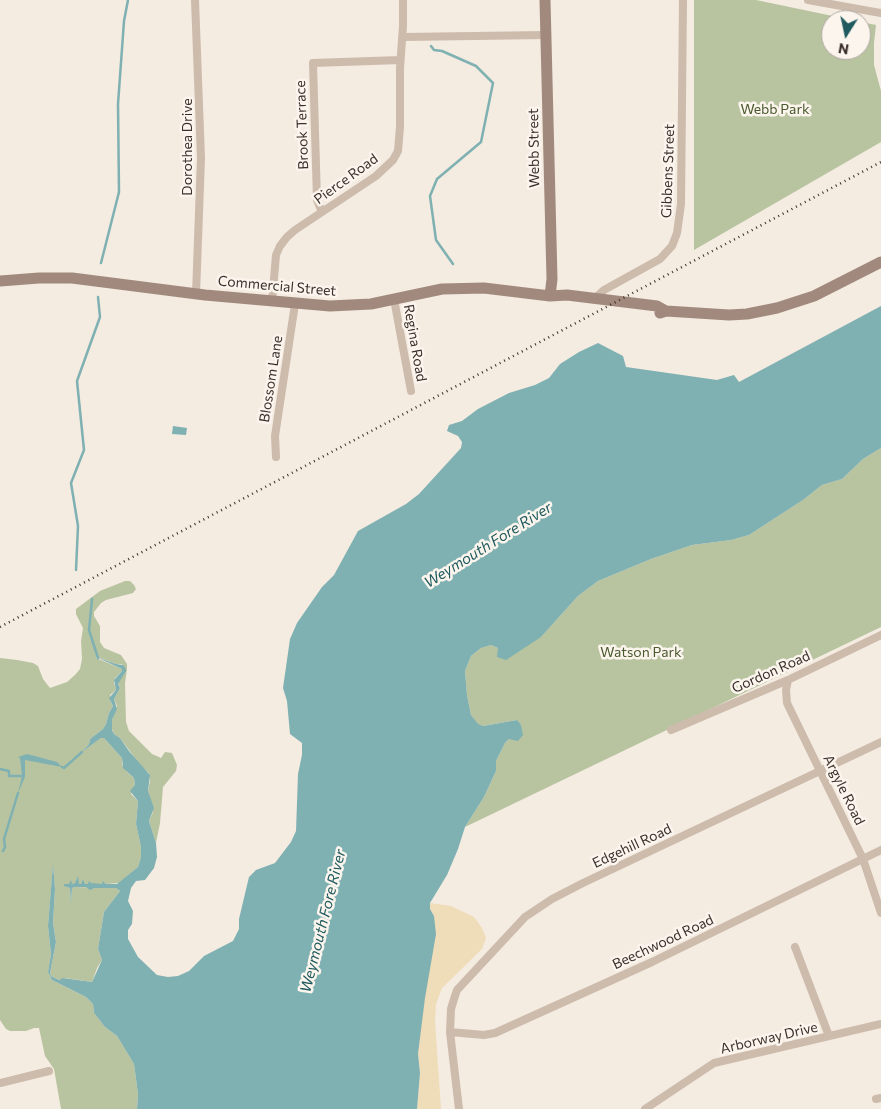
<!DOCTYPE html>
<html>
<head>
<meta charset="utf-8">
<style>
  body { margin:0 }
  #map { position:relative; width:881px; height:1109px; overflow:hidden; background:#f4ebe1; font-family:Commissioner,sans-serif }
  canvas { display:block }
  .north { position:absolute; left:821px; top:10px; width:50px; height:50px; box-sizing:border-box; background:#fbf5ee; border:1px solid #aea6a0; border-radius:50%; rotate:190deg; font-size:14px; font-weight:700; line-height:20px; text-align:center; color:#3b302b }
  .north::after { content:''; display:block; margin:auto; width:18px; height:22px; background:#1f5a5e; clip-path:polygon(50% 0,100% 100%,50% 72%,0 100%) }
</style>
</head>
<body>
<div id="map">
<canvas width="881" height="1109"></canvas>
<div class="north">N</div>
</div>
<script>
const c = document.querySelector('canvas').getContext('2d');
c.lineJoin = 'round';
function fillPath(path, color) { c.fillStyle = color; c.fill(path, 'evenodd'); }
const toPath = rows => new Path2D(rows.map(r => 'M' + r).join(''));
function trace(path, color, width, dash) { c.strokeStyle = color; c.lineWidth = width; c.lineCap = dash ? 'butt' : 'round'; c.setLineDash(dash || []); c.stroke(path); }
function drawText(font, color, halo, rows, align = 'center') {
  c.font = font + ' Commissioner,sans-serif'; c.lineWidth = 5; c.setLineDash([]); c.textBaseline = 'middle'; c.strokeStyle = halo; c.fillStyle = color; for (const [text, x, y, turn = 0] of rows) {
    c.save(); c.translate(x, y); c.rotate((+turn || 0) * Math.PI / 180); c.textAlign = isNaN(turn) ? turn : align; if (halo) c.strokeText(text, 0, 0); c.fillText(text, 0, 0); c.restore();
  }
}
const green = toPath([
  [694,0,756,0,852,20,831,20,831,50,861,50,861,22,876,25,874,43,874,65,881,91,881,142,694,250],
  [881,448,881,627,465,827,484,797,496,771,496,761,505,743,509,739,517,720,483,726,478,725,471,715,467,695,465,671,471,656,481,648,491,645,498,648,541,637,578,596,598,581,651,559,692,545,731,540,749,535,803,500,822,485,842,479,863,459],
  [125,581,130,581,134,585,136,589,133,593,106,600,101,603,94,612,94,616,100,626,100,642,104,648,121,655,127,664,127,669,125,683,126,722,129,731,152,754,159,757,161,758,165,752,172,753,177,765,176,771,163,787,160,823,156,843,149,821,153,812,148,791,150,781,149,773,141,766,120,738,114,734,112,729,112,720,117,706,114,699,120,688,117,680,126,672,122,664,116,664,97,657,96,658,122,669,122,671,115,678,114,683,116,690,110,695,110,700,113,706,109,713,106,724,103,729,90,739,89,744,83,751,101,738,104,738,122,758,122,765,128,773,134,778,135,785,131,794,138,801,136,824,141,847,141,857,138,867,119,883,106,884,104,882,102,884,85,884,83,880,81,884,78,884,77,878,76,883,65,886,70,888,71,902,72,888,75,887,116,888,120,891,104,912,98,949,102,960,97,968,92,982,65,978,59,980,51,976,50,973,56,942,53,923,55,889,53,866,48,926,51,954,48,972,52,980,86,997,93,1004,94,1013,105,1027,117,1036,134,1064,138,1094,137,1109,61,1109,54,1069,45,1056,39,1028,34,1028,26,1031,10,1031,6,1029,0,1020,0,658,17,660,33,663,38,666,43,679,50,688,67,682,75,675,80,669,82,659,81,641,83,628,76,614,76,609,100,591]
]);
const sand = toPath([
  [430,903,451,906,474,917,482,928,486,938,482,949,442,988,436,1004,435,1021,441,1109,417,1109,420,1073,418,1054,434,916,430,909]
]);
const water = toPath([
  [881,306,881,448,863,459,842,479,822,485,803,500,749,535,731,540,692,545,651,559,598,581,578,596,541,637,506,660,497,657,498,648,491,645,481,648,471,656,465,671,467,695,471,715,478,724,483,726,517,720,521,725,523,735,518,741,509,739,505,743,496,761,496,771,484,797,465,827,458,849,447,875,430,903,430,909,434,916,436,934,425,998,418,1054,420,1073,417,1109,137,1109,138,1094,134,1064,117,1036,105,1027,94,1013,93,1004,86,997,52,980,48,972,51,954,48,926,53,864,55,889,53,923,56,942,50,973,51,976,59,980,63,978,92,982,102,960,98,949,104,912,120,891,116,888,94,888,90,890,86,887,75,887,72,888,71,904,70,888,64,886,64,884,69,884,71,880,72,884,75,883,78,876,79,884,81,884,83,879,85,884,88,884,89,881,91,883,102,884,103,881,106,884,117,884,138,867,141,857,141,847,136,824,138,801,130,791,135,785,134,778,123,768,122,758,104,738,101,738,82,752,89,744,90,739,103,729,106,724,109,713,113,706,109,698,116,690,114,680,122,671,122,669,96,657,116,664,123,665,126,669,126,672,117,682,120,688,114,699,117,709,112,720,112,730,114,734,120,738,129,751,150,775,148,791,154,808,149,821,156,843,157,857,154,868,145,880,136,881,131,888,128,901,133,911,132,924,128,930,128,939,138,957,157,975,168,977,178,976,189,971,204,956,233,941,239,929,239,919,249,877,256,870,275,863,291,842,296,831,298,774,302,755,302,743,290,734,287,701,283,688,290,639,297,623,322,587,334,575,358,531,406,504,419,494,461,448,462,442,458,436,447,431,449,425,462,421,478,409,509,393,535,385,549,378,560,364,579,352,598,343,623,356,626,367,717,380,734,375,739,382],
  [173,426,187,428,186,435,172,434],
  [27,754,57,762,62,767,25,760,25,777,18,793,22,776,20,758,18,757]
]);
const stream = toPath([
  [431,46,434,50,442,51,476,66,493,83,481,142,437,179,430,196,436,240,453,264],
  [101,263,119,192,118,104,124,21,128,0],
  [76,570,78,526,71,483,84,450,77,381,100,317,98,297],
  [92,599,89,630,98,658],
  [117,686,117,683,122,675],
  [62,767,64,768,82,752],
  [0,769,9,771,9,776,22,776],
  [3,851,5,847,4,839,18,793]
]);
const street = toPath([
  [195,0,201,158,196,294],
  [808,0,881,13],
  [403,37,546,35],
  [322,212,317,200,313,63,400,60],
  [394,299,411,391],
  [594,299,604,290,660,259,672,246,677,233,681,204,683,0],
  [272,302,276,255,280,246,287,237,295,230,376,176,393,160,398,151,400,127,400,68,403,26,403,0],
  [276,457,275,436,295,304],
  [788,680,786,690,787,703,863,859,881,913],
  [671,730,788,680,881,635],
  [795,947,829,1036],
  [450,1032,484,1035,495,1033,652,962,881,850],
  [0,1083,49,1071],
  [876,1099,881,1098],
  [459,1109,450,1032,451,1009,454,999,457,990,525,917,552,899,583,883,881,742],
  [645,1109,714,1063,881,1024]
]);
const secondary = toPath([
  [545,0,552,279,550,296],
  [0,281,39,278,72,278,205,295,330,306,371,304,442,289,484,288,550,296,567,295,657,306,666,311],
  [660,313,666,311,729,315,747,314,777,308,814,296,881,262]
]);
const rail = toPath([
  [0,627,881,162]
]);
const parkNames = [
  ["Webb Park",775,109],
  ["Watson Park",641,652]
];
const streetNames = [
  ["Brook Terrace",302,125,-92],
  ["Dorothea Drive",187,147,-90],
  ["Webb Street",534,148,-91],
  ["Gibbens Street",668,171,-88],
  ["Pierce Road",346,179,-36],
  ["Commercial Street",277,286,5],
  ["Regina Road",415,343,80],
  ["Blossom Lane",271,379,-81],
  ["Gordon Road",771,672,-24],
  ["Argyle Road",844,790,64],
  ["Edgehill Road",632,846,-25],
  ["Beechwood Road",663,942,-25],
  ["Arborway Drive",769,1038,-13]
];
const waterNames = [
  ["Weymouth Fore River",488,545,-32],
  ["Weymouth Fore River",323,921,-76]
];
fillPath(green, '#b8c4a0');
fillPath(sand, '#efdcb8');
fillPath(water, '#7fb0b2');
trace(stream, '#7fb0b2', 2.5);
trace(street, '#cdbbac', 8);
trace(secondary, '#a18a7d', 11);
trace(rail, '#3b302b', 2.5, [1, 4]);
drawText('14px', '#4a5a2e', '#fbf5ee', parkNames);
drawText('14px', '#3b302b', '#fbf5ee', streetNames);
drawText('italic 15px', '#1f5a5e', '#fbf5ee', waterNames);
</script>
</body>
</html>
